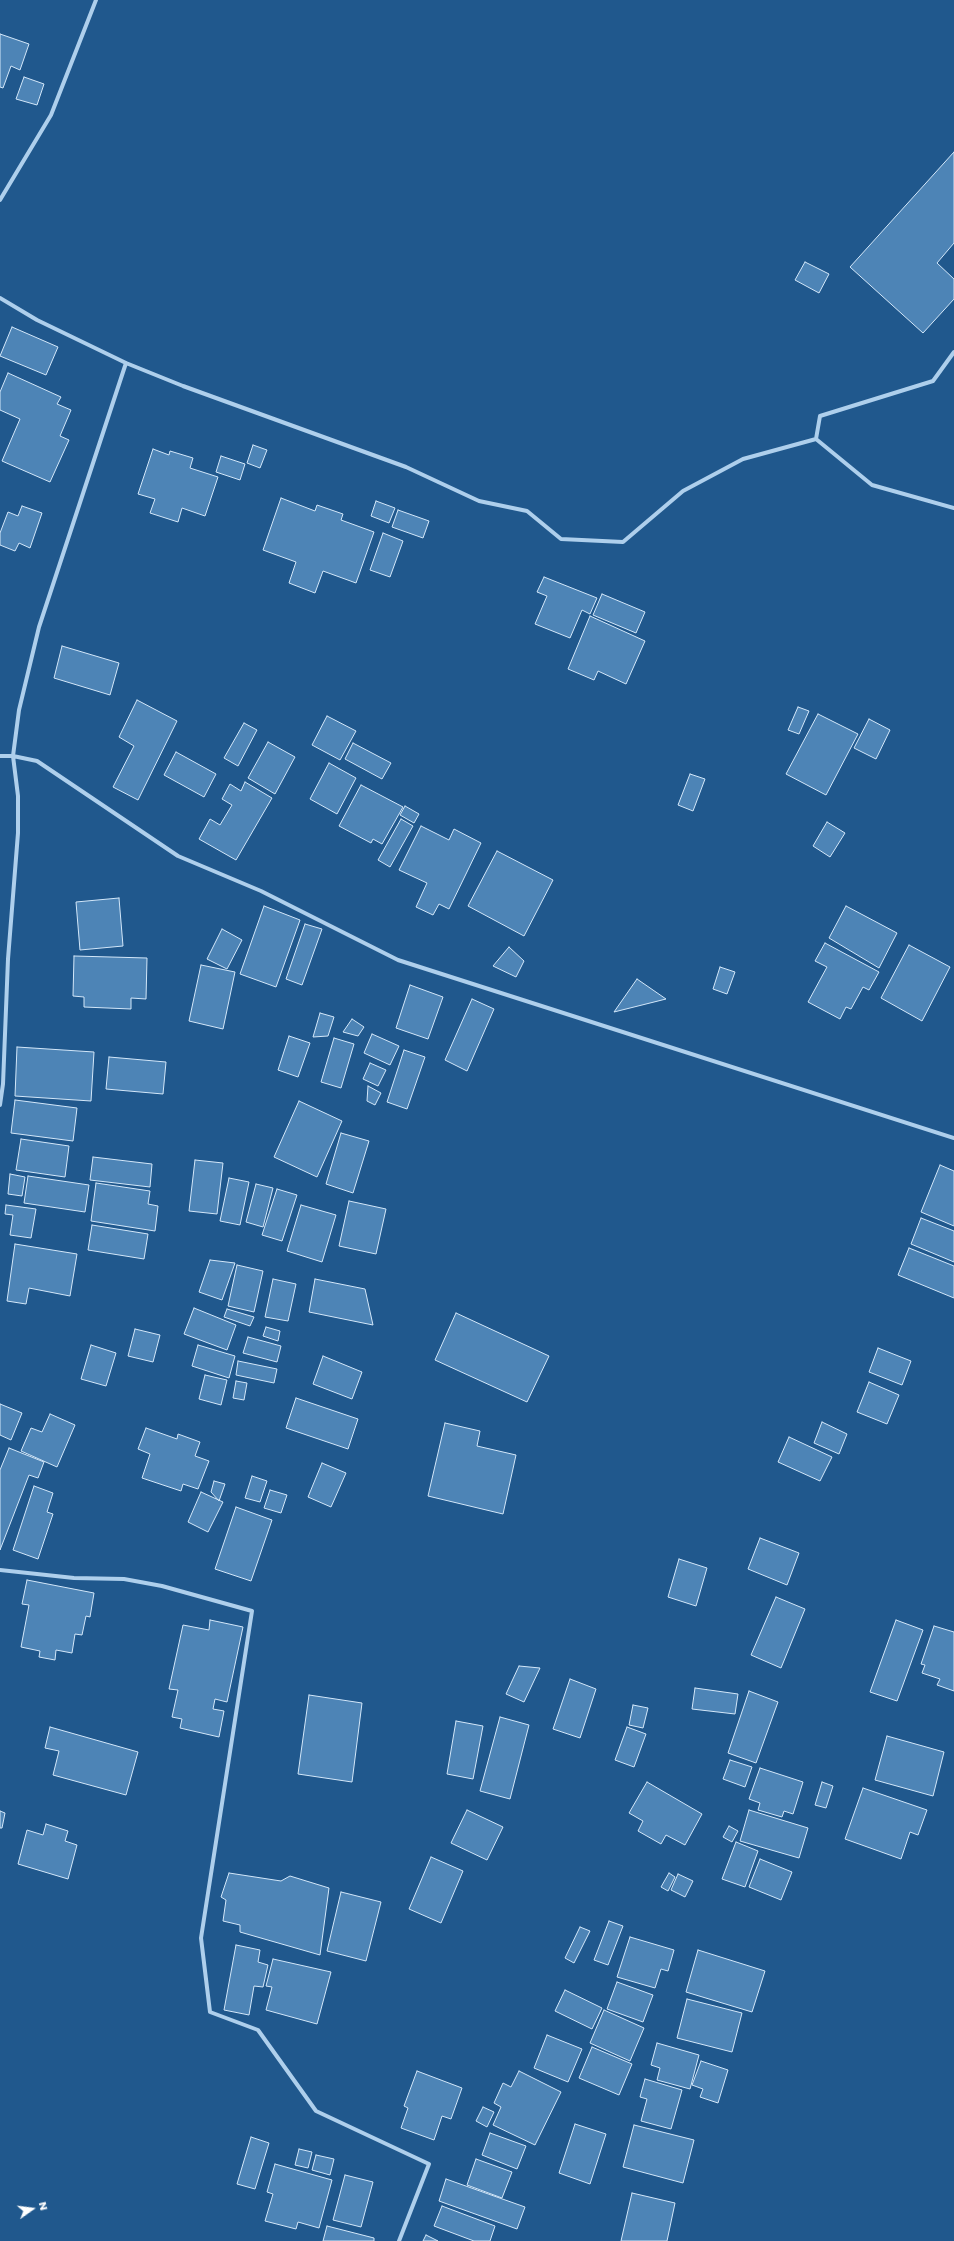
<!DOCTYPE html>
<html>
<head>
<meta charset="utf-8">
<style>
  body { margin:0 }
  #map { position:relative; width:954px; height:2241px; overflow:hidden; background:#20588d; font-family:Poppins,sans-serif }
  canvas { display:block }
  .north { position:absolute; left:12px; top:2189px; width:40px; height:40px; -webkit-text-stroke:3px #20588d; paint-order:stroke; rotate:76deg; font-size:11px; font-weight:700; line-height:16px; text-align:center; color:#fff }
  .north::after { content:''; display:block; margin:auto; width:14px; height:18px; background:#fff; clip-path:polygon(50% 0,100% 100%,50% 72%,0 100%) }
</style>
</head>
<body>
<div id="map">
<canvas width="954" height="2241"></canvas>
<div class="north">N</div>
</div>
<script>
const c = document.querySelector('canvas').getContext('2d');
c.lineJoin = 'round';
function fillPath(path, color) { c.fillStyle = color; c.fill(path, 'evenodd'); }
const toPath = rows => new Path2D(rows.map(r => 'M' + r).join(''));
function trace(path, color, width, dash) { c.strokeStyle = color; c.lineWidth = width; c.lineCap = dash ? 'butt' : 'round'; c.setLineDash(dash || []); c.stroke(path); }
const building = toPath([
  [0,34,29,44,20,70,11,66,3,88,0,87,0,34],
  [24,77,44,84,37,105,16,99,24,77],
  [954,152,954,243,937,263,954,279,954,299,923,333,850,267,954,152],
  [805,262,829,274,819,293,795,280,805,262],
  [12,327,58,347,46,375,0,356,12,327],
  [8,373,61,397,57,404,71,410,60,436,69,440,50,482,2,461,20,419,0,410,0,392,8,373],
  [253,445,267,450,260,468,247,463,253,445],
  [153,449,169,455,170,451,193,458,190,468,218,477,205,516,182,508,178,522,150,513,155,499,138,494,153,449],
  [221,456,245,464,240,480,216,472,221,456],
  [281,498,315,511,317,505,343,514,341,520,374,532,356,583,323,571,315,593,289,583,296,562,263,550,281,498],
  [376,501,395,508,389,523,371,516,376,501],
  [22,506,42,513,30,548,19,543,15,551,0,545,0,533,8,512,18,516,22,506],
  [398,510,429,521,423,538,392,527,398,510],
  [383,533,403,541,390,577,370,570,383,533],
  [544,577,597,598,590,614,582,610,570,638,535,624,547,596,537,592,544,577],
  [602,594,645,612,636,633,593,615,602,594],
  [590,616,645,641,626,684,598,671,594,680,568,669,590,616],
  [62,646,119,663,110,695,54,678,62,646],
  [137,700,177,721,138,800,113,787,134,746,119,737,137,700],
  [798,707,809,711,799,734,788,730,798,707],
  [818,714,858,734,826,795,786,774,818,714],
  [327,716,356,731,340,760,312,745,327,716],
  [869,719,890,730,876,759,854,748,869,719],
  [244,723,257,730,238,766,224,758,244,723],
  [268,742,295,757,275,794,248,778,268,742],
  [353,743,391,763,382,779,345,759,353,743],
  [176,752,216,774,204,797,164,775,176,752],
  [329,763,356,778,337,814,310,799,329,763],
  [690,774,705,779,693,811,678,805,690,774],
  [245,782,272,798,236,860,199,839,210,819,220,825,232,805,222,799,230,784,241,791,245,782],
  [361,785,403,807,382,844,373,839,371,843,339,826,361,785],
  [405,806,419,814,414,823,400,815,405,806],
  [401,819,413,826,390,867,378,860,401,819],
  [827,822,845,833,830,857,813,846,827,822],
  [421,826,449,840,454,829,481,843,449,909,439,904,433,915,416,907,427,883,399,870,421,826],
  [497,851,553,880,524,936,468,906,497,851],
  [119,898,123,946,80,950,76,902,119,898],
  [264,906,300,920,276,987,240,974,264,906],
  [846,906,897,933,879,968,829,938,846,906],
  [305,924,322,929,302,985,286,979,305,924],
  [222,929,242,940,227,969,207,959,222,929],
  [825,943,879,972,869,990,863,987,851,1009,846,1007,840,1019,808,1002,827,967,815,961,825,943],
  [909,945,950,967,922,1021,881,998,909,945],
  [509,947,524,961,516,977,493,966,509,947],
  [74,956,147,958,146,999,131,998,131,1009,84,1007,84,997,73,996,74,956],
  [201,965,235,972,223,1029,189,1021,201,965],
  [720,967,735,972,727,994,713,989,720,967],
  [637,979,666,999,614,1012,637,979],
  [410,985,443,997,428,1039,396,1028,410,985],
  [472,999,494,1009,467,1071,445,1060,472,999],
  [320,1013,334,1017,328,1036,313,1037,320,1013],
  [352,1019,364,1027,358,1036,343,1032,352,1019],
  [372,1034,399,1046,390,1065,364,1053,372,1034],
  [289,1036,310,1043,298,1077,278,1070,289,1036],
  [334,1038,354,1044,341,1088,321,1082,334,1038],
  [17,1047,94,1052,91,1101,15,1096,17,1047],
  [404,1050,425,1057,407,1109,387,1102,404,1050],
  [109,1057,166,1062,163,1094,106,1089,109,1057],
  [370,1063,386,1070,378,1086,363,1079,370,1063],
  [368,1086,381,1093,375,1105,367,1101,368,1086],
  [15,1100,77,1108,73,1141,11,1133,15,1100],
  [299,1101,342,1121,317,1177,274,1157,299,1101],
  [341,1133,369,1141,353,1193,326,1184,341,1133],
  [21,1139,69,1146,65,1177,16,1170,21,1139],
  [93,1157,152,1164,150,1187,90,1180,93,1157],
  [195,1160,223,1163,217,1214,189,1211,195,1160],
  [940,1165,954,1171,954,1226,921,1212,940,1165],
  [10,1174,25,1177,22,1196,8,1194,10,1174],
  [28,1176,89,1185,85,1212,24,1203,28,1176],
  [229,1178,249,1182,240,1225,220,1221,229,1178],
  [96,1183,150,1191,148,1204,158,1206,155,1231,91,1221,96,1183],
  [256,1184,273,1188,263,1227,246,1222,256,1184],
  [277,1189,297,1195,282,1241,262,1235,277,1189],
  [349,1201,386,1209,376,1254,339,1246,349,1201],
  [6,1205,36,1209,31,1238,10,1235,13,1215,5,1214,6,1205],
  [301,1205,336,1215,322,1262,287,1251,301,1205],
  [921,1218,954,1231,954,1262,911,1244,921,1218],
  [92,1225,148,1234,144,1259,88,1250,92,1225],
  [15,1244,77,1254,70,1296,29,1288,26,1304,7,1301,15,1244],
  [909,1248,954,1266,954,1298,898,1275,909,1248],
  [210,1260,235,1263,222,1300,199,1292,210,1260],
  [237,1265,263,1271,254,1312,228,1306,237,1265],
  [273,1279,296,1284,288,1321,265,1317,273,1279],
  [315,1279,365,1289,373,1325,309,1312,315,1279],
  [194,1308,236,1325,227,1350,184,1334,194,1308],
  [227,1309,254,1317,250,1326,224,1317,227,1309],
  [456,1313,549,1356,527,1402,435,1360,456,1313],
  [266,1327,280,1331,278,1341,263,1336,266,1327],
  [135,1329,160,1335,153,1362,128,1356,135,1329],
  [248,1337,281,1346,277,1362,243,1353,248,1337],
  [91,1345,116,1353,106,1386,81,1379,91,1345],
  [198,1345,235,1356,229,1378,192,1366,198,1345],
  [878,1348,911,1361,902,1385,869,1372,878,1348],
  [323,1356,362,1372,352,1399,313,1384,323,1356],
  [238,1361,277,1369,274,1383,236,1375,238,1361],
  [205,1375,227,1380,221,1405,199,1399,205,1375],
  [236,1381,247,1383,244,1400,233,1398,236,1381],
  [869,1382,899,1395,887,1424,857,1412,869,1382],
  [296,1398,358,1419,348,1449,286,1428,296,1398],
  [0,1404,22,1413,11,1440,0,1435,0,1404],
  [50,1414,75,1425,57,1467,21,1451,31,1428,42,1432,50,1414],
  [822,1422,847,1434,839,1454,814,1443,822,1422],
  [445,1423,480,1431,477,1446,516,1455,503,1514,428,1496,445,1423],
  [146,1428,177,1439,178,1434,200,1442,195,1456,209,1461,198,1489,183,1484,181,1491,142,1478,150,1454,138,1449,146,1428],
  [789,1437,832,1457,820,1481,778,1462,789,1437],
  [9,1448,44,1462,38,1478,29,1475,0,1550,0,1470,9,1448],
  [322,1463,346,1473,331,1507,308,1497,322,1463],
  [252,1476,267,1481,260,1502,245,1498,252,1476],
  [214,1481,225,1484,219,1501,211,1492,214,1481],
  [34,1486,53,1493,47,1512,53,1514,38,1559,13,1550,34,1486],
  [270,1490,287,1495,281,1513,264,1508,270,1490],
  [201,1492,223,1502,208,1532,188,1522,201,1492],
  [236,1507,272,1520,251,1581,215,1569,236,1507],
  [760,1538,799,1553,787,1585,748,1569,760,1538],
  [679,1559,707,1568,696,1606,668,1597,679,1559],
  [27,1580,94,1593,90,1617,86,1616,82,1635,75,1634,72,1653,56,1650,55,1660,39,1657,40,1651,21,1647,29,1605,22,1604,27,1580],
  [776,1597,805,1609,781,1668,751,1655,776,1597],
  [210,1620,243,1627,227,1702,215,1699,213,1709,224,1711,219,1737,180,1728,182,1719,172,1717,178,1690,169,1689,183,1625,209,1630,210,1620],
  [896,1620,923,1630,897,1701,870,1692,896,1620],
  [934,1626,954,1632,954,1691,937,1685,940,1679,922,1673,925,1665,921,1664,934,1626],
  [519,1666,540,1668,524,1702,506,1694,519,1666],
  [570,1679,596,1689,580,1738,553,1729,570,1679],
  [695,1688,738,1694,735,1714,692,1709,695,1688],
  [749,1691,778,1702,756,1763,728,1753,749,1691],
  [309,1695,362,1703,352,1782,298,1774,309,1695],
  [633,1705,648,1708,643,1728,629,1725,633,1705],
  [500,1717,529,1725,510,1799,480,1791,500,1717],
  [456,1721,483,1726,473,1779,447,1774,456,1721],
  [50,1727,138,1752,126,1795,53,1775,59,1751,45,1748,50,1727],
  [627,1727,646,1734,634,1767,615,1760,627,1727],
  [887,1736,944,1752,933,1796,875,1780,887,1736],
  [730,1760,752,1767,745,1787,723,1779,730,1760],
  [760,1768,803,1782,793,1814,784,1811,782,1817,758,1810,760,1803,749,1799,760,1768],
  [647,1782,702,1814,685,1845,666,1835,661,1844,638,1831,643,1821,629,1813,647,1782],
  [822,1782,833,1786,826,1808,815,1805,822,1782],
  [863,1788,927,1810,918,1835,910,1832,901,1859,845,1839,863,1788],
  [467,1810,503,1827,487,1860,451,1843,467,1810],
  [749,1810,808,1828,799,1858,740,1841,749,1810],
  [0,1811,5,1813,2,1828,0,1828,0,1811],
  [46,1824,68,1831,65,1841,77,1845,68,1879,18,1864,27,1830,43,1835,46,1824],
  [729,1826,738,1831,732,1842,723,1837,729,1826],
  [736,1842,758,1851,745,1887,722,1879,736,1842],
  [431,1857,463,1871,441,1923,409,1909,431,1857],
  [760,1859,792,1872,781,1900,749,1887,760,1859],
  [229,1873,281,1881,290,1876,329,1888,320,1955,240,1932,240,1925,223,1921,226,1900,221,1897,229,1873],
  [669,1873,675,1877,668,1891,661,1887,669,1873],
  [678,1874,693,1881,685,1897,671,1890,678,1874],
  [341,1892,381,1902,366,1961,327,1951,341,1892],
  [609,1921,623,1926,608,1965,594,1960,609,1921],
  [580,1927,590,1931,574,1963,565,1958,580,1927],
  [630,1937,674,1950,668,1971,661,1969,655,1988,617,1977,630,1937],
  [236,1945,260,1950,258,1962,268,1965,263,1987,254,1986,249,2015,224,2010,236,1945],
  [698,1950,765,1971,752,2012,686,1992,698,1950],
  [273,1959,331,1972,317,2024,266,2010,272,1987,266,1986,273,1959],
  [617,1982,653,1995,643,2022,607,2009,617,1982],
  [565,1990,602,2008,592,2029,555,2011,565,1990],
  [687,1999,742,2013,732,2052,677,2038,687,1999],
  [604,2010,644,2028,630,2061,590,2043,604,2010],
  [547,2035,582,2049,568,2082,534,2068,547,2035],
  [657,2043,699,2055,690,2089,657,2080,660,2068,651,2065,657,2043],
  [592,2047,632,2064,619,2095,579,2078,592,2047],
  [701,2061,728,2070,718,2103,700,2097,703,2089,692,2085,701,2061],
  [417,2071,462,2088,451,2119,442,2116,434,2140,401,2128,408,2108,404,2106,417,2071],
  [519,2071,561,2092,535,2145,493,2125,501,2107,494,2103,503,2083,511,2087,519,2071],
  [645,2079,682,2090,671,2129,641,2121,647,2099,640,2097,645,2079],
  [483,2107,494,2112,487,2127,476,2121,483,2107],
  [575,2124,606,2134,590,2184,559,2173,575,2124],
  [634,2125,694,2140,683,2183,623,2167,634,2125],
  [490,2133,526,2146,517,2169,482,2155,490,2133],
  [251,2137,269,2143,255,2189,237,2184,251,2137],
  [299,2149,312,2152,308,2168,295,2165,299,2149],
  [316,2155,334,2159,330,2175,312,2170,316,2155],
  [476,2159,512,2172,502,2198,467,2185,476,2159],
  [275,2164,332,2180,319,2228,298,2222,296,2229,265,2221,273,2194,267,2192,275,2164],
  [345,2175,373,2182,361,2227,333,2220,345,2175],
  [446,2179,525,2207,517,2229,439,2201,446,2179],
  [632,2193,675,2203,667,2241,621,2241,632,2193],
  [442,2206,495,2226,490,2241,474,2241,434,2226,442,2206],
  [327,2226,374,2238,374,2241,323,2241,327,2226],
  [426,2235,438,2241,423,2241,426,2235]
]);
const minor = toPath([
  [0,200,51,115,96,0],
  [0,298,37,320,126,363,183,386,406,467,479,501,527,511,561,539,623,542,683,491,743,459,816,439,820,416,933,381,954,352],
  [816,439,872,485,954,508],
  [0,756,13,756,37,761,178,856,261,891,398,960,954,1138],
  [0,1105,3,1084,8,959,18,833,18,796,13,756,19,710,39,627,126,363],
  [0,1570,74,1578,124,1579,162,1586,252,1611,201,1938,210,2012,258,2030,316,2111,429,2164,399,2241]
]);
fillPath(building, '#4d84b6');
trace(building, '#d3e7f9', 1);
trace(minor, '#aecfec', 4);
</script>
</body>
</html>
